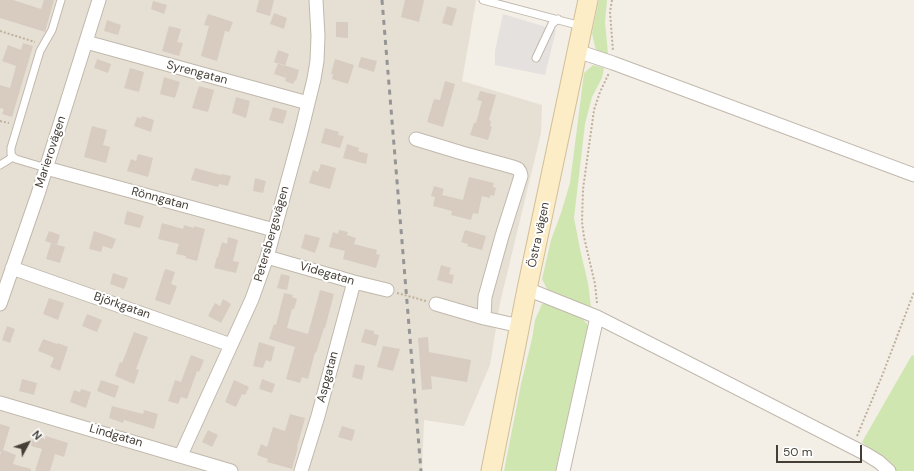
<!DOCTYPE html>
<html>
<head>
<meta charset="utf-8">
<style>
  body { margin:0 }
  #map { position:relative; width:914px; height:471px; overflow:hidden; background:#f3eee6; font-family:"DM Sans",sans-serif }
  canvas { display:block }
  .north { position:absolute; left:8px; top:423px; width:40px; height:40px; -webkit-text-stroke:3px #fff; paint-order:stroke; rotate:49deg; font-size:11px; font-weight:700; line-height:16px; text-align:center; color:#453e36 }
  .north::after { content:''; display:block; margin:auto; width:14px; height:18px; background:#453e36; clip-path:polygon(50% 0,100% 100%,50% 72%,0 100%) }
  .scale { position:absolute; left:776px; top:445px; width:86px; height:18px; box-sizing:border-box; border:2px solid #453e36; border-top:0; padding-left:5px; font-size:12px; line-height:14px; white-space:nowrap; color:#453e36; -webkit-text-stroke:3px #fff; paint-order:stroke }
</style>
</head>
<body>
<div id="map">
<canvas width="914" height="471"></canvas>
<div class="north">N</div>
<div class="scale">50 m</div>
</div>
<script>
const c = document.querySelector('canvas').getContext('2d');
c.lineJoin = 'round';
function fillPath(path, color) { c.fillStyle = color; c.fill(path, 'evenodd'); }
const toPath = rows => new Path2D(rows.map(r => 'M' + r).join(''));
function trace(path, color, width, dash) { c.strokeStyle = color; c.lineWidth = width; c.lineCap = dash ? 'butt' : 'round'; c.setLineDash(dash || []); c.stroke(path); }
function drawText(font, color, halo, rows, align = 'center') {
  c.font = font + ' "DM Sans",sans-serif'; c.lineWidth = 4; c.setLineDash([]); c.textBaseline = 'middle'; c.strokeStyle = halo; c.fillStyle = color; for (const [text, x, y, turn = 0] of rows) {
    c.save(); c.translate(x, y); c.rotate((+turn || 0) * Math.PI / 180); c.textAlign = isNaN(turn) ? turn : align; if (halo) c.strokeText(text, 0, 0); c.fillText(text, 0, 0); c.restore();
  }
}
const residential = toPath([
  [0,0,476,0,462,81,542,105,541,133,500,303,490,365,464,426,424,420,422,471,0,471]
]);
const green = toPath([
  [599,0,607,0,605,22,608,54,606,57,599,55,595,47,592,33],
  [593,65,604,68,602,78,592,97,585,124,574,218,580,249,588,283,591,307,580,304,547,289,542,279,551,240,561,213,570,183,584,73],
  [557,303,580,316,588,325,582,354,574,401,560,449,556,471,504,471,521,384,532,339,535,320,542,304],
  [912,355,914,356,914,471,895,471,862,442]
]);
const parking = toPath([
  [503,14,556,30,545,75,495,65,495,51]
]);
const building = toPath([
  [0,0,13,0,41,9,44,0,54,0,45,32,0,18],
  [259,0,274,0,270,16,256,12],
  [405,0,424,0,419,22,401,17],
  [153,1,167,5,164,14,151,9],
  [447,6,457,9,452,26,442,23],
  [274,13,287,18,284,29,270,24],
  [208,14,233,22,229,32,225,31,217,61,201,56,209,26,204,25],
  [107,20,121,25,118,35,104,31],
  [336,22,348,22,348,38,336,37],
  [169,26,181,29,177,42,183,43,179,56,162,51],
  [23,43,33,46,12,117,2,114,4,109,0,108,0,85,10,88,16,66,2,61,8,45,21,50],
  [278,50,289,54,285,66,274,62],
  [361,57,377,61,374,72,358,67],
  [97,59,111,64,108,73,94,68],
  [335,59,354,65,348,84,332,79,333,74,331,74],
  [278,63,299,70,296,81,295,80,293,84,285,81,286,78,274,74],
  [130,68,144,72,139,92,124,88],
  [164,77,180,82,175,98,160,94],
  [445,81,455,84,443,127,427,122,434,99,440,100],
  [199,86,214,90,208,112,192,108],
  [480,91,496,95,489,120,491,121,490,126,492,127,488,140,470,135,474,123,476,123,482,101,477,100],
  [236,97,250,101,246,118,232,113],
  [273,107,287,111,283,124,269,120],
  [142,116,154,120,151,132,134,126,137,117,141,118],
  [92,126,107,130,103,145,110,147,106,163,84,157],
  [325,128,339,132,338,135,344,136,340,148,321,143],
  [347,144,359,148,358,151,368,154,366,164,343,158],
  [138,154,153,158,148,177,127,171,131,159,136,161],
  [321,164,336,168,330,189,309,183,313,170,318,172],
  [195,168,221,175,222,174,231,176,228,186,219,184,218,187,191,180],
  [469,177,494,183,493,187,496,188,494,196,490,195,490,198,482,196,478,214,473,213,471,220,451,215,452,211,433,206,435,197,431,196,434,186,444,189,442,195,463,200],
  [255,178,266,181,263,193,253,191],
  [127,211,144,216,140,228,124,224],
  [162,223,183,229,184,225,194,228,194,226,205,229,197,261,186,258,186,256,176,254,179,244,158,239],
  [339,230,348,232,347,235,356,238,354,244,377,250,376,254,380,255,376,268,343,259,345,251,329,247,333,232,338,234],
  [465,230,486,236,482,250,467,246,468,244,461,242],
  [49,231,60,235,57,245,45,241],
  [94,231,116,239,112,249,103,246,101,252,89,249],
  [305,234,320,238,315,253,301,248],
  [228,237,238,240,233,261,239,262,236,273,214,268,217,257,218,257,222,242,227,244],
  [51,243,65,247,60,263,46,259],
  [441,265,451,268,449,274,454,275,452,284,437,280],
  [165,269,175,272,171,284,177,286,170,305,155,300],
  [113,273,128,278,124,289,110,284],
  [281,274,290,276,287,290,277,288],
  [320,290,334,294,325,328,324,328,316,353,315,352,308,379,302,377,300,383,286,379,295,347,269,339,274,324,276,325,284,293,293,295,292,297,297,299,294,309,292,309,287,328,308,334],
  [49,298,64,303,58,320,43,314],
  [223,299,231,304,221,323,208,316,215,303,220,306],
  [87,314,102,320,97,332,82,326],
  [7,326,15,329,10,343,2,340],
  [365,329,374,331,374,334,379,335,376,346,361,342],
  [134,332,148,337,136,369,139,370,134,384,115,376,120,362,122,363],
  [428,337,429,352,471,360,467,382,431,376,432,389,422,390,418,338],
  [43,339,57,344,58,343,68,347,60,371,50,367,54,358,53,358,53,357,38,351],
  [259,342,275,347,271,362,266,360,263,368,253,366],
  [383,346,400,349,393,371,377,367],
  [191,355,204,360,199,372,197,371,187,399,181,397,178,404,168,401,175,380,181,382],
  [355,364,365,366,362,380,352,377],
  [22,379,37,383,34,395,19,391],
  [262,379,275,384,272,393,259,389],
  [101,380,119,386,115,398,97,391],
  [234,380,249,387,245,395,242,394,236,407,225,402],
  [81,389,91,392,86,408,70,402,74,390,80,392],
  [112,406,143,414,144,410,158,414,154,429,124,420,123,423,109,418],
  [290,414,305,418,297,447,298,447,292,469,267,462,268,459,257,455,261,444,267,447,273,427,285,431],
  [0,424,10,427,3,450,16,455,13,464,31,469,31,471,0,471,0,455,1,452,0,452],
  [342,426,355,430,352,441,338,437],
  [208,430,218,435,212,447,202,442],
  [34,435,45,439,46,436,68,443,64,457,55,454,50,471,35,471,42,449,31,446]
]);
const path = toPath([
  [612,0,610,12,613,51],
  [0,31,35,42],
  [0,121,9,123],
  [397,293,426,301],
  [597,303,595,284,584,237,582,222,583,189,594,110,600,92,609,73],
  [857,436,882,376,914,292]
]);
const lane = toPath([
  [483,0,581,26],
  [536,58,552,24,558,19],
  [0,165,13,157],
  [46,168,16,159,13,157,11,154,11,148,40,51,52,30,61,0]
]);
const street = toPath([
  [86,42,308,103],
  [577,51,613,63,914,175],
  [416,139,462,153,513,167,518,169,520,172,521,176,502,236,485,297,484,318],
  [46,168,274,230],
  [267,257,354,282,387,290],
  [12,268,231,345],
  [527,289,597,317,686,362,866,454,879,462,889,471],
  [0,304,38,194,99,0],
  [436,304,484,318,520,326],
  [0,403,231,471],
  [181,455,252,299,267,257,301,132,314,79,317,61,318,36,316,0],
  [301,471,318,416,354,282],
  [563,471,597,317]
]);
const secondary = toPath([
  [491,471,527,289,588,0]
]);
const rail = toPath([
  [382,0,421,471]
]);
const streetNames = [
  ["Syrengatan",197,73,15],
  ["Marierovägen",51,152,-72],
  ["Rönngatan",160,199,15],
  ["Petersbergsvägen",272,234,-74],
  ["Östra vägen",539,235,-78],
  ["Videgatan",327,274,16],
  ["Björkgatan",122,306,19],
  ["Aspgatan",328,377,-75],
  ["Lindgatan",116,436,16]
];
fillPath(residential, '#e6e0d4');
fillPath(green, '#d0e6b0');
fillPath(parking, '#e4e1de');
fillPath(building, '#d7ccbf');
trace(lane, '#c1b8ac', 9);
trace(street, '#c1b8ac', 15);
trace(secondary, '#d1bf97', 21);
trace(path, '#bfb09b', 2, [2, 2]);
trace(lane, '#fff', 7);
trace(street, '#fff', 13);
trace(secondary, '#fdedc6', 19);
trace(rail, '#959595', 3, [5, 5]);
drawText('12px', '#453e36', '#fff', streetNames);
</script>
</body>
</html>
